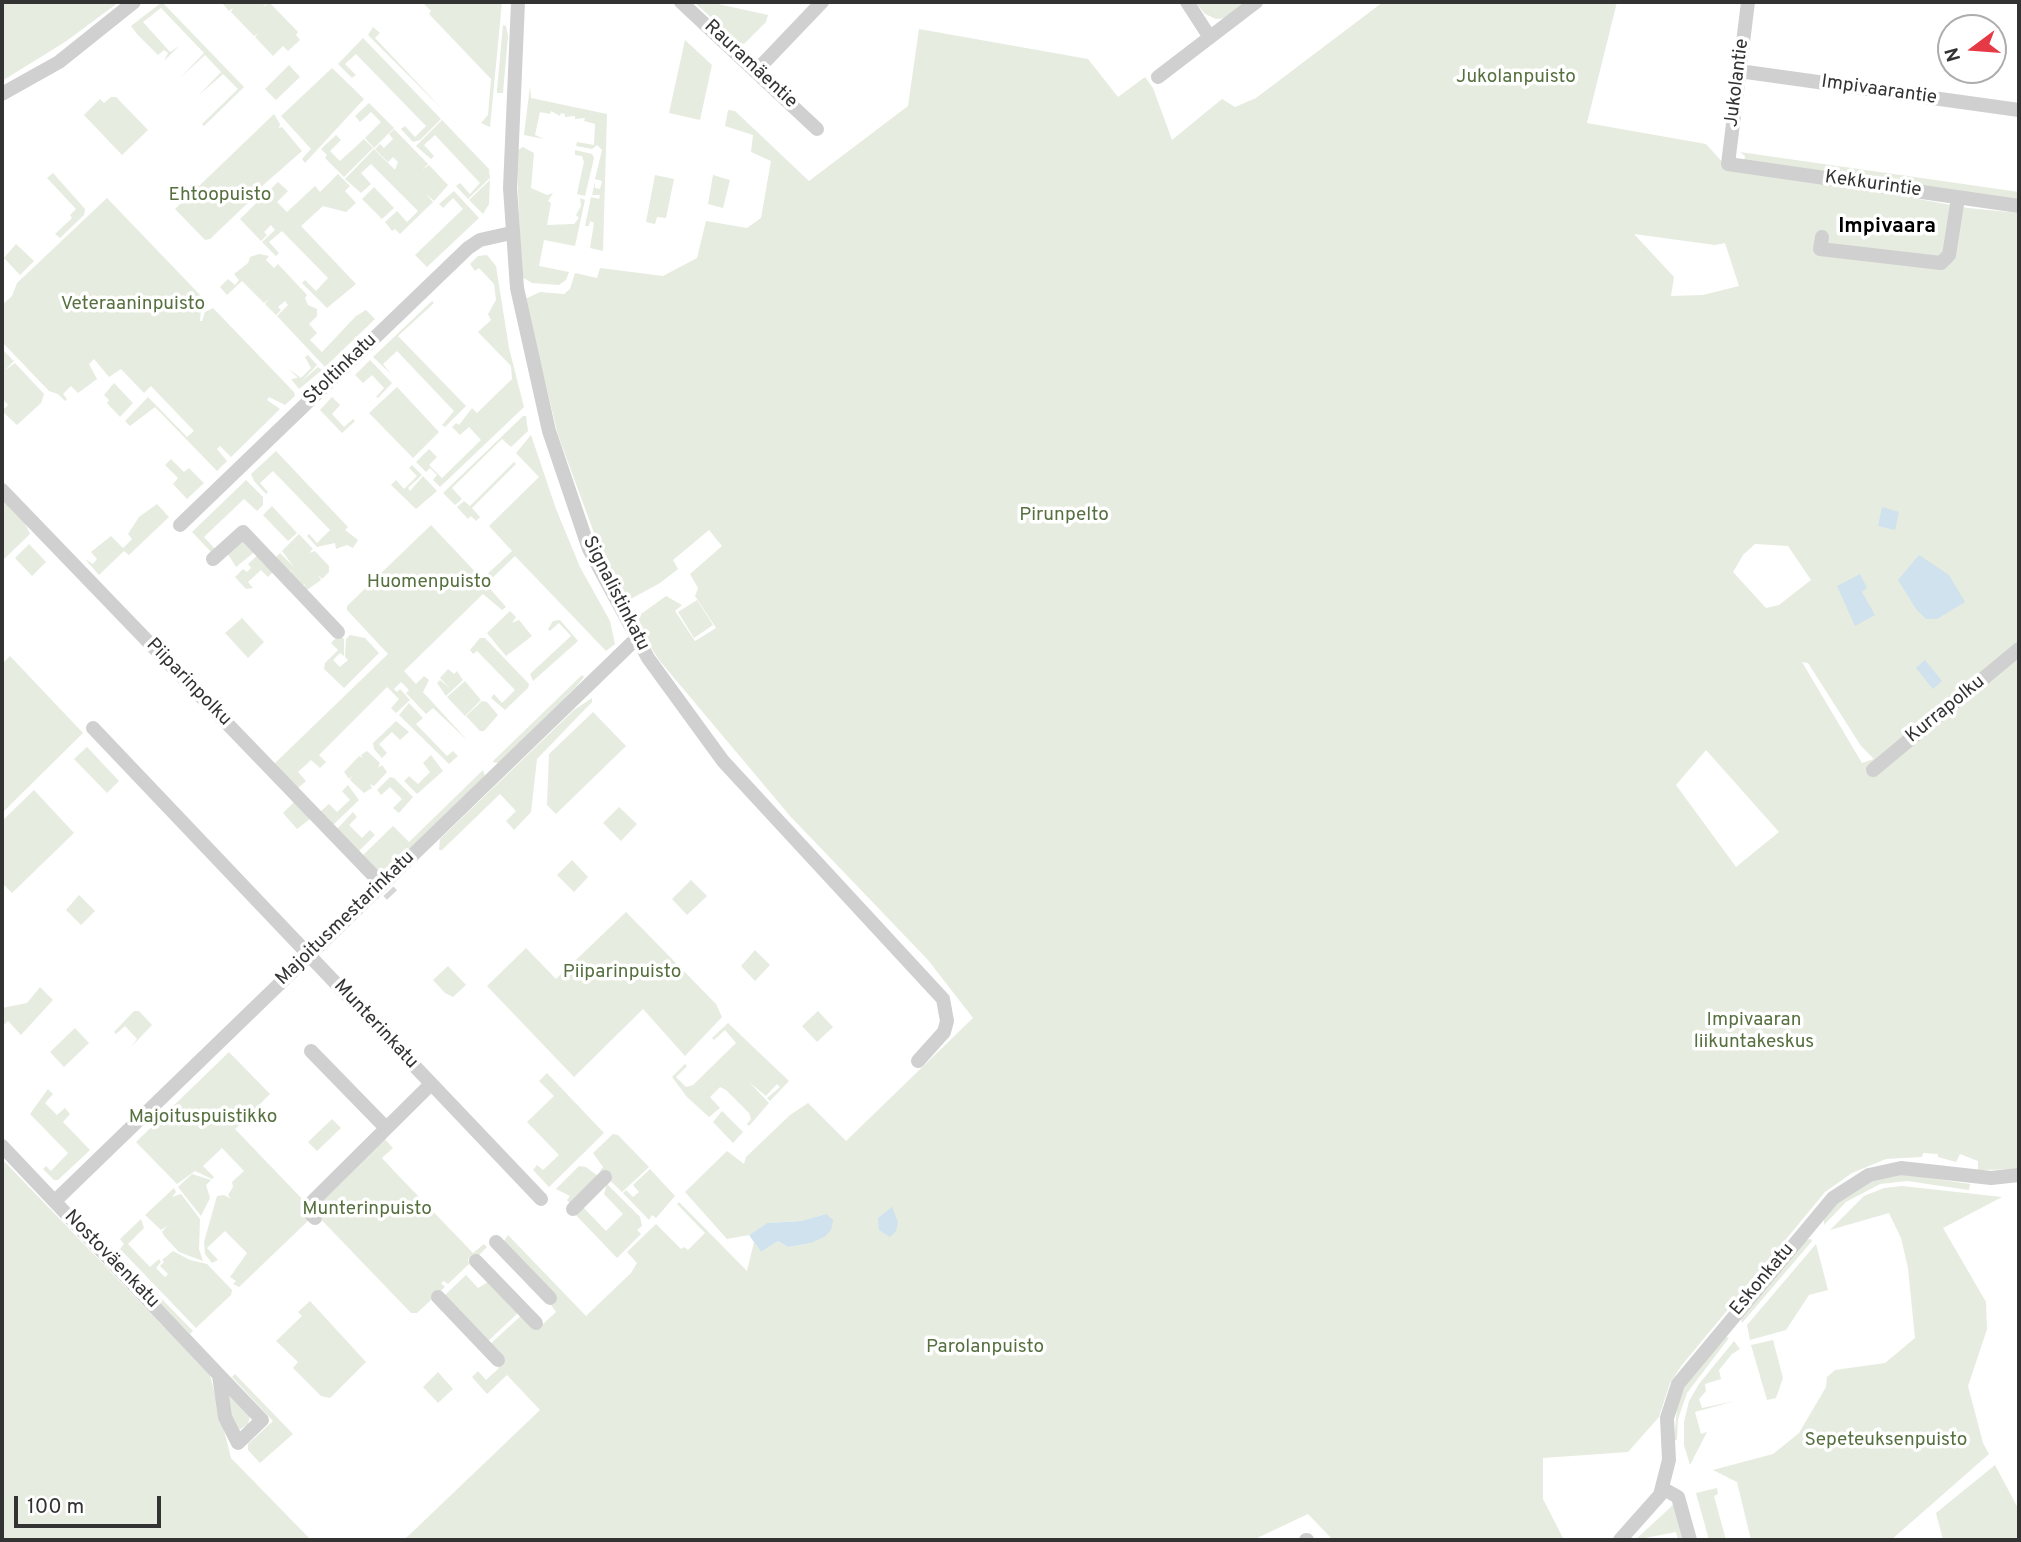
<!DOCTYPE html>
<html>
<head>
<meta charset="utf-8">
<style>
  body { margin:0 }
  #map { position:relative; width:2021px; height:1542px; overflow:hidden; background:#fff; font-family:Overpass,sans-serif }
  canvas { display:block }
  .frame { position:absolute; inset:0; border:4px solid #333; pointer-events:none }
  .north { position:absolute; left:1937px; top:14px; width:70px; height:70px; box-sizing:border-box; background:#fff; border:2px solid #adadad; border-radius:50%; rotate:254deg; font-size:19px; font-weight:700; line-height:28px; text-align:center; color:#333 }
  .north::after { content:''; display:block; margin:auto; width:24px; height:32px; background:#e63946; clip-path:polygon(50% 0,100% 100%,50% 72%,0 100%) }
  .scale { position:absolute; left:14px; top:1496px; width:147px; height:32px; box-sizing:border-box; border:4px solid #333; border-top:0; padding-left:9px; font-size:21px; line-height:24px; white-space:nowrap; color:#333; -webkit-text-stroke:5px #fff; paint-order:stroke }
</style>
</head>
<body>
<div id="map">
<canvas width="2021" height="1542"></canvas>
<div class="frame"></div>
<div class="north">N</div>
<div class="scale">100 m</div>
</div>
<script>
const c = document.querySelector('canvas').getContext('2d');
c.lineJoin = 'round';
function fillPath(path, color) { c.fillStyle = color; c.fill(path, 'evenodd'); }
const toPath = rows => new Path2D(rows.map(r => 'M' + r).join(''));
function trace(path, color, width, dash) { c.strokeStyle = color; c.lineWidth = width; c.lineCap = dash ? 'butt' : 'round'; c.setLineDash(dash || []); c.stroke(path); }
function drawText(font, color, halo, rows, align = 'center') {
  c.font = font + ' Overpass,sans-serif'; c.lineWidth = 7; c.setLineDash([]); c.textBaseline = 'middle'; c.strokeStyle = halo; c.fillStyle = color; for (const [text, x, y, turn = 0] of rows) {
    c.save(); c.translate(x, y); c.rotate((+turn || 0) * Math.PI / 180); c.textAlign = isNaN(turn) ? turn : align; if (halo) c.strokeText(text, 0, 0); c.fillText(text, 0, 0); c.restore();
  }
}
const green = toPath([
  [2,2,119,2,65,42,2,81],
  [162,2,244,87,204,126,202,124,238,89,223,74,198,96,221,72,205,55,180,78,204,53,161,8,143,22,170,52,179,46,164,61,168,53,164,50,158,55,137,34,131,26],
  [225,2,267,2,263,8,269,2,298,32,296,35,300,40,288,51,283,46,273,56,255,37,258,34,254,36,231,12,233,8,229,11,223,4],
  [422,2,502,2,490,127,481,123,488,115,491,79,429,14,431,11],
  [694,2,709,2,768,15,766,22,744,44,738,42],
  [1195,2,1242,2,1245,6,1226,18,1216,19,1205,14],
  [1383,2,1617,2,1587,123,1706,144,1724,164,1968,208,2019,213,2019,1169,1978,1170,1978,1161,1960,1154,1956,1162,1938,1157,1938,1154,1923,1153,1922,1157,1886,1159,1852,1173,1825,1192,1682,1365,1670,1383,1659,1417,1628,1452,1543,1458,1543,1499,1564,1540,1333,1540,1308,1514,1253,1540,404,1540,540,1410,507,1375,487,1394,472,1377,478,1371,486,1380,499,1368,491,1359,487,1347,524,1313,535,1316,543,1324,556,1312,504,1241,508,1235,586,1316,631,1273,637,1263,627,1252,656,1224,681,1249,684,1247,688,1250,705,1233,677,1204,679,1202,747,1271,754,1242,761,1252,778,1241,788,1247,811,1243,826,1214,801,1221,767,1223,749,1235,727,1239,685,1192,727,1151,744,1164,746,1157,790,1115,808,1103,846,1141,973,1018,928,960,790,816,659,660,644,637,637,623,641,614,666,596,682,605,675,611,695,641,716,628,695,596,698,588,690,574,722,546,709,530,673,560,678,569,660,583,627,601,601,552,558,435,525,299,540,292,564,294,570,289,575,273,597,278,600,268,663,276,697,258,706,221,747,228,761,218,771,161,751,152,753,135,725,126,728,110,735,111,809,181,908,106,919,29,1088,59,1118,97,1145,77,1153,88,1172,140,1222,99,1235,107,1256,98],
  [1634,234,1715,245,1725,243,1739,286,1703,295,1671,296,1674,277],
  [1755,544,1788,546,1811,580,1779,605,1766,608,1733,572,1743,555],
  [1802,662,1808,663,1861,746,1874,759,1862,763],
  [1706,750,1779,832,1736,867,1676,785],
  [503,25,506,26,508,36,503,93,497,93,497,90],
  [373,27,380,33,375,38,444,111,368,35],
  [363,38,441,119,420,140,413,142,401,129,405,126,415,137,426,126,356,54,345,64,356,75,352,78,338,64],
  [685,40,712,65,700,120,669,113],
  [289,65,300,77,276,100,265,89],
  [332,68,364,99,305,163,302,159,311,149,281,116],
  [530,86,531,98,607,114,603,251,590,248,594,223,590,221,589,226,585,226,591,197,599,199,600,195,592,195,595,182,595,188,600,189,602,181,595,179,602,150,597,145,592,149,576,146,577,142,594,145,595,124,584,121,585,118,575,119,575,116,565,117,565,114,561,113,560,116,551,111,550,114,540,112,535,135,544,139,524,135],
  [111,97,116,97,148,130,122,155,84,115,100,99,104,103],
  [369,103,394,128,374,148,365,138,381,122,371,112,360,122,355,116],
  [274,114,280,124,279,128,282,127,302,151,253,194,253,198,210,239,205,240,175,209],
  [442,120,489,169,490,178,468,199,456,186,460,183,470,194,480,183,435,135,424,145,434,156,431,159,416,146],
  [394,129,428,164,422,170,429,165,448,185,434,201,425,193,433,202,400,234,395,229,392,231,385,222,397,211,407,222,418,211,371,164,361,173,371,184,361,193,345,179,374,149,395,170,398,162,393,157,388,162,375,149,380,144,384,148,393,139,389,134],
  [336,135,341,140,330,151,340,161,364,139,373,148,344,177,325,158,327,155,321,149],
  [523,147,534,153,531,188,547,195,553,193,548,201,551,203,547,225,574,224,579,218,576,215,581,206,580,198,585,200,575,246,544,240,539,266,569,272,566,280,559,285,532,283,522,277,516,151],
  [575,150,592,154,594,158,585,196,577,194,584,162,582,156,575,155],
  [1740,152,2019,192,2019,201,1744,162,1745,156],
  [53,173,85,209,84,215,60,238,55,234,72,218,70,215,76,209,47,178],
  [338,174,350,186,345,191,356,203,346,212,323,206,301,226,356,284,327,308,302,283,305,280,316,291,328,278,282,231,269,242,279,253,276,256,262,242,275,230,271,225,264,232,267,235,261,241,240,219,278,182,288,191,277,202,287,212,315,186,320,192],
  [655,175,674,179,666,218,657,217,655,224,646,222],
  [713,175,730,180,723,208,708,204],
  [490,180,489,204,483,214,469,200],
  [374,187,394,208,382,219,362,199],
  [454,191,479,218,427,267,415,255,463,209,453,198,443,208,439,204],
  [107,198,202,297,200,321,202,321,205,312,213,308,294,392,295,396,285,405,269,397,267,400,280,409,231,457,220,446,217,449,227,461,217,471,155,407,130,426,125,421,148,397,187,437,194,431,151,386,144,393,121,369,109,377,94,359,89,364,97,379,78,393,71,386,63,394,67,399,65,401,58,394,49,391,2,342,2,305,12,296,17,283],
  [16,244,34,261,20,275,4,258],
  [259,254,269,256,266,260,274,268,278,264,307,295,305,298,308,305,317,309,317,316,309,324,317,333,310,340,322,352,356,316,366,310,375,319,325,367,277,316,288,305,285,301,278,307,281,310,276,315,265,304,269,299,264,303,242,281,227,295,220,287,228,279,235,285,239,280,234,274,248,263,250,257],
  [487,255,496,266,509,348,524,407,440,487,433,480,437,475,430,468,426,472,416,462,429,449,437,457,429,465,442,478,481,440,469,427,460,435,452,427,456,423,459,425,472,408,477,413,512,379,511,366,478,332,491,320,488,314,496,300,494,284,479,268,475,271,470,264,478,256],
  [432,301,434,303,398,336,466,406,445,427,442,425,454,411,397,351,383,364,391,374,373,357],
  [2,349,14,361,4,371,15,363,44,394,41,403,17,425,2,411,2,407,4,409,8,405,2,398],
  [308,355,317,365,301,382,318,367,322,370,299,389,291,379,298,378,289,369,301,378,311,368,305,357],
  [370,360,392,383,378,398,376,397,384,388,372,375,363,383,355,375],
  [114,383,133,403,120,417,107,403,109,400,104,395],
  [397,387,439,432,413,458,369,413],
  [332,397,340,405,332,414,344,427,353,419,355,421,342,433,320,410],
  [523,416,526,416,528,431,511,447,502,439,452,488,462,499,455,505,443,493],
  [531,435,556,509,580,567,610,621,615,644,606,651,515,556,486,584,506,607,502,610,483,594,404,671,416,684,424,676,429,680,423,692,468,741,433,708,426,714,406,693,409,690,401,682,394,689,397,692,400,689,410,700,396,713,391,708,399,699,387,687,319,755,326,762,320,768,311,760,298,772,306,781,297,789,273,765,388,654,347,610,347,606,431,525,482,579,512,551,489,526,539,477,516,453],
  [276,451,348,527,345,530,358,540,353,548,347,545,336,549,335,543,317,547,307,536,309,534,317,543,330,530,273,471,260,483,268,492,266,494,254,481,251,474],
  [171,459,184,472,189,468,204,483,187,499,173,484,178,478,165,465],
  [514,462,516,464,472,508,480,517,476,521,471,516,468,519,457,507,464,501,470,506],
  [412,465,422,475,408,488,410,491,423,476,437,491,416,509,391,485,396,480,404,489,417,476,409,468],
  [246,480,263,497,263,505,257,511,244,499,204,537,216,550,211,552,192,532],
  [2,496,22,517,30,534,2,561],
  [157,504,169,517,129,555,124,551,99,575,85,559,93,564,97,559,91,552,111,536,123,548,132,539,128,534,139,517],
  [272,506,297,533,288,541,263,515],
  [299,534,313,549,309,553,315,551,329,566,329,572,322,579,318,575,321,580,307,590,303,589,305,584,300,588,288,576,292,570,286,574,273,560,280,553,294,567,282,551],
  [245,540,257,550,236,567,226,551],
  [29,544,46,562,32,576,15,558],
  [260,553,275,570,268,577,261,570,248,582,253,588,246,589,235,577,243,569,247,572,251,568,248,564],
  [697,600,713,625,694,638,678,612],
  [510,611,516,617,512,623,519,620,532,636,506,656,487,633],
  [242,618,264,642,248,658,225,633],
  [560,620,578,641,533,681,530,674,571,636,559,623,550,631,548,629,553,621],
  [340,634,344,639,344,656,340,653,333,660,340,667,348,660,345,657,346,639,350,635,365,638,379,653,344,688,324,669,325,663,338,650,331,643],
  [480,638,485,638,529,684,528,688,505,710,491,698,494,694,502,703,515,690,477,651,473,654,470,650],
  [10,656,83,733,2,813,2,664],
  [448,669,454,674,457,671,463,680,446,696,437,683,440,680,451,689,440,678],
  [582,675,584,677,576,687,499,763,492,762],
  [465,681,481,700,465,716,447,697],
  [592,698,592,702,537,759,531,812,514,830,506,821,516,811,500,794,442,850,439,850,440,839,574,710],
  [482,701,487,702,498,715,484,731,480,731,466,716],
  [409,703,423,718,416,724,447,756,453,751,458,756,449,764,399,715],
  [593,712,626,746,556,814,547,805,549,754],
  [396,721,409,732,400,740,392,732,379,744,387,753,382,758,374,749,373,743],
  [87,747,119,781,107,793,74,759],
  [367,751,380,763,378,768,382,765,387,772,374,786,370,784,372,788,364,793,350,780,352,776,349,779,344,772,359,756,363,758,361,755],
  [431,755,443,771,417,794,404,781,409,776,418,784,430,772,423,763],
  [483,770,485,776,380,877,362,856,393,826,409,842],
  [390,777,394,778,413,797,399,813,393,808,402,799,390,787,381,795,377,790],
  [348,785,359,800,333,825,320,812,329,804,337,812,350,800,342,791],
  [34,790,74,833,12,893,2,883,2,821],
  [294,802,310,819,297,829,283,813],
  [619,807,637,824,621,841,603,823],
  [353,812,357,817,349,825,362,838,370,830,375,835,359,851,336,830],
  [572,860,588,877,574,892,557,875],
  [691,880,707,896,687,915,672,899],
  [79,895,95,911,81,925,66,910],
  [626,912,716,1004,722,1017,685,1056,643,1009,574,1077,487,986,526,948,556,979],
  [755,950,770,965,755,981,741,966],
  [448,966,466,985,453,997,445,993,433,980],
  [40,987,53,1000,21,1035,8,1021,5,1024,2,1021,2,1008,27,1003],
  [134,1011,139,1011,152,1025,131,1047,137,1039,125,1026,116,1034,114,1032],
  [818,1011,833,1027,817,1042,802,1026],
  [728,1023,789,1081,770,1101,767,1098,780,1087,777,1084,766,1096,749,1082,769,1103,749,1126,747,1124,751,1119,749,1113,726,1090,720,1087,710,1097,720,1108,709,1117,687,1097,672,1077,685,1064,687,1066,676,1077,686,1087,693,1085,736,1043,725,1030,714,1040,712,1038],
  [75,1028,89,1043,64,1067,50,1052],
  [229,1052,270,1094,235,1129,305,1202,301,1207,310,1219,239,1287,233,1284,236,1281,230,1277,247,1253,225,1231,207,1248,218,1260,212,1263,205,1254,204,1242,217,1196,224,1195,231,1199,228,1195,233,1187,232,1182,244,1171,222,1148,203,1166,214,1177,212,1179,195,1171,177,1184,136,1142],
  [547,1073,604,1133,549,1187,533,1170,537,1165,543,1170,559,1155,527,1122,554,1096,539,1081],
  [48,1089,53,1094,45,1103,57,1115,65,1108,70,1114,63,1122,90,1150,58,1180,54,1180,43,1169,46,1166,51,1171,68,1153,30,1114],
  [722,1111,743,1132,733,1143,713,1122],
  [332,1119,341,1128,317,1151,308,1142],
  [613,1134,618,1135,649,1167,622,1192,600,1171,603,1167,593,1153],
  [383,1137,393,1148,382,1158,394,1171,473,1253,484,1244,487,1247,472,1262,468,1258,469,1264,448,1284,444,1281,441,1283,445,1287,417,1313,411,1313,312,1210],
  [2,1159,210,1375,231,1458,311,1540,2,1540],
  [579,1166,586,1167,598,1176,573,1207,567,1200,570,1196,556,1189],
  [650,1169,675,1196,656,1218,652,1215,649,1220,623,1193,626,1190,633,1197,639,1192,633,1185],
  [192,1174,211,1180,206,1185,210,1198,201,1216,178,1187],
  [1902,1174,1970,1184,1969,1190,1907,1181,1880,1184,1846,1202,1824,1225,1824,1216,1841,1197,1868,1181],
  [607,1184,640,1217,642,1226,637,1230,641,1234,617,1258,572,1211,580,1204,606,1231,623,1214,604,1194],
  [1902,1186,2002,1197,1943,1228,1986,1302,1987,1329,1968,1386,1983,1443,1989,1454,1891,1540,1751,1540,1737,1482,1713,1470,1773,1454,1799,1433,1826,1387,1827,1377,1835,1370,1885,1363,1915,1338,1908,1268,1901,1238,1889,1213,1830,1230,1864,1196,1884,1188],
  [174,1188,176,1192,172,1197,181,1194,200,1219,199,1249,203,1261,179,1252,165,1237,162,1232,167,1226,161,1230,145,1215],
  [73,1208,193,1331,190,1334,75,1214],
  [141,1219,144,1228,128,1244,150,1267,159,1259,161,1262,156,1268,165,1277,168,1274,160,1266,164,1262,162,1260,173,1251,190,1260,207,1264,232,1290,231,1295,196,1328,120,1249,124,1244,120,1239],
  [1811,1239,1812,1241,1742,1323,1741,1317,1805,1240],
  [1816,1244,1828,1290,1809,1295,1786,1330,1750,1340,1747,1325],
  [466,1275,478,1288,488,1282,521,1310,485,1344,444,1296],
  [310,1301,366,1362,330,1398,321,1396,293,1368,298,1362,276,1341,302,1316,298,1312],
  [1726,1337,1729,1338,1687,1393,1678,1419,1677,1440,1674,1440,1678,1399,1691,1375],
  [1773,1340,1783,1378,1776,1398,1767,1400,1751,1345],
  [1734,1341,1740,1349,1732,1354,1719,1370,1721,1379,1705,1384,1706,1391,1699,1399,1702,1408,1735,1401,1695,1412,1701,1434,1707,1432,1690,1465,1684,1445,1684,1422,1689,1401,1699,1384],
  [438,1372,453,1389,438,1403,423,1387],
  [235,1374,293,1434,260,1463,248,1450,248,1444,273,1421,232,1377],
  [223,1387,250,1416,248,1424,239,1430,234,1428],
  [1995,1465,2019,1510,2019,1540,1943,1540,1936,1513],
  [1717,1488,1718,1494,1714,1496,1726,1540,1709,1540,1696,1493],
  [1674,1504,1684,1540,1678,1540,1676,1532,1635,1540]
]);
const water = toPath([
  [1882,507,1899,512,1895,530,1878,526],
  [1919,555,1949,575,1965,602,1937,619,1926,619,1916,609,1898,580],
  [1860,574,1867,588,1862,592,1875,615,1855,626,1837,586],
  [1925,660,1942,681,1933,689,1916,668],
  [892,1207,898,1222,896,1231,890,1237,879,1230,878,1218],
  [826,1214,833,1220,831,1230,824,1237,811,1243,788,1247,778,1241,761,1252,749,1235,767,1223,801,1221]
]);
const minorTunnel = toPath([
  [374,876,392,895]
]);
const minor = toPath([
  [518,2,510,188,517,288,549,431,589,549,648,658,723,761,943,999,947,1021,944,1032,918,1061],
  [681,2,817,129],
  [1187,2,1209,36],
  [1748,2,1728,164,2019,206],
  [757,70,822,2],
  [1739,71,2019,110],
  [1158,77,1256,2],
  [2,94,59,62,134,2],
  [1822,237,1820,249,1941,263,1949,255,1958,198],
  [2,490,374,876],
  [180,525,468,248,480,240,511,233],
  [213,559,243,532,338,632],
  [93,728,541,1199],
  [1873,770,2019,649],
  [311,1051,386,1128],
  [2,1146,219,1375],
  [55,1201,637,638],
  [573,1209,605,1177],
  [315,1218,309,1212,310,1204,431,1084],
  [496,1242,550,1298],
  [476,1261,536,1323],
  [438,1297,498,1360],
  [219,1375,262,1420,238,1443,225,1417,219,1375],
  [1662,1488,1678,1497,1690,1540],
  [1306,1540,1307,1540],
  [1620,1540,1660,1495,1669,1460,1667,1418,1678,1384,1833,1198,1869,1175,1901,1168,1991,1178,2019,1175]
]);
const streetNames = [
  ["Rauramäentie",750,65,43],
  ["Jukolantie",1738,83,-83],
  ["Impivaarantie",1879,91,8],
  ["Kekkurintie",1873,185,8],
  ["Stoltinkatu",341,370,-44],
  ["Signalistinkatu",615,594,63],
  ["Piiparinpolku",188,683,46],
  ["Kurrapolku",1946,710,-39],
  ["Majoitusmestarinkatu",346,919,-44],
  ["Munterinkatu",375,1025,47],
  ["Nostoväenkatu",111,1260,46],
  ["Eskonkatu",1763,1280,-50]
];
const parkNames = [
  ["Jukolanpuisto",1516,78],
  ["Ehtoopuisto",220,196],
  ["Veteraaninpuisto",133,305],
  ["Pirunpelto",1064,516],
  ["Huomenpuisto",429,583],
  ["Piiparinpuisto",622,973],
  ["Impivaaran",1754,1021],
  ["liikuntakeskus",1754,1043],
  ["Majoituspuistikko",203,1118],
  ["Munterinpuisto",367,1210],
  ["Parolanpuisto",985,1348],
  ["Sepeteuksenpuisto",1886,1441]
];
const neighbourhoodNames = [
  ["Impivaara",1887,228]
];
fillPath(green, '#e6ecdf');
fillPath(water, '#cfe2ee');
trace(minorTunnel, '#d6d6d6', 14, [14, 7]);
trace(minor, '#d0d0d0', 14);
drawText('19px', '#333', '#fff', streetNames);
drawText('19px', '#56703f', '#fff', parkNames);
drawText('bold 21px', '#000', '#fff', neighbourhoodNames);
</script>
</body>
</html>
